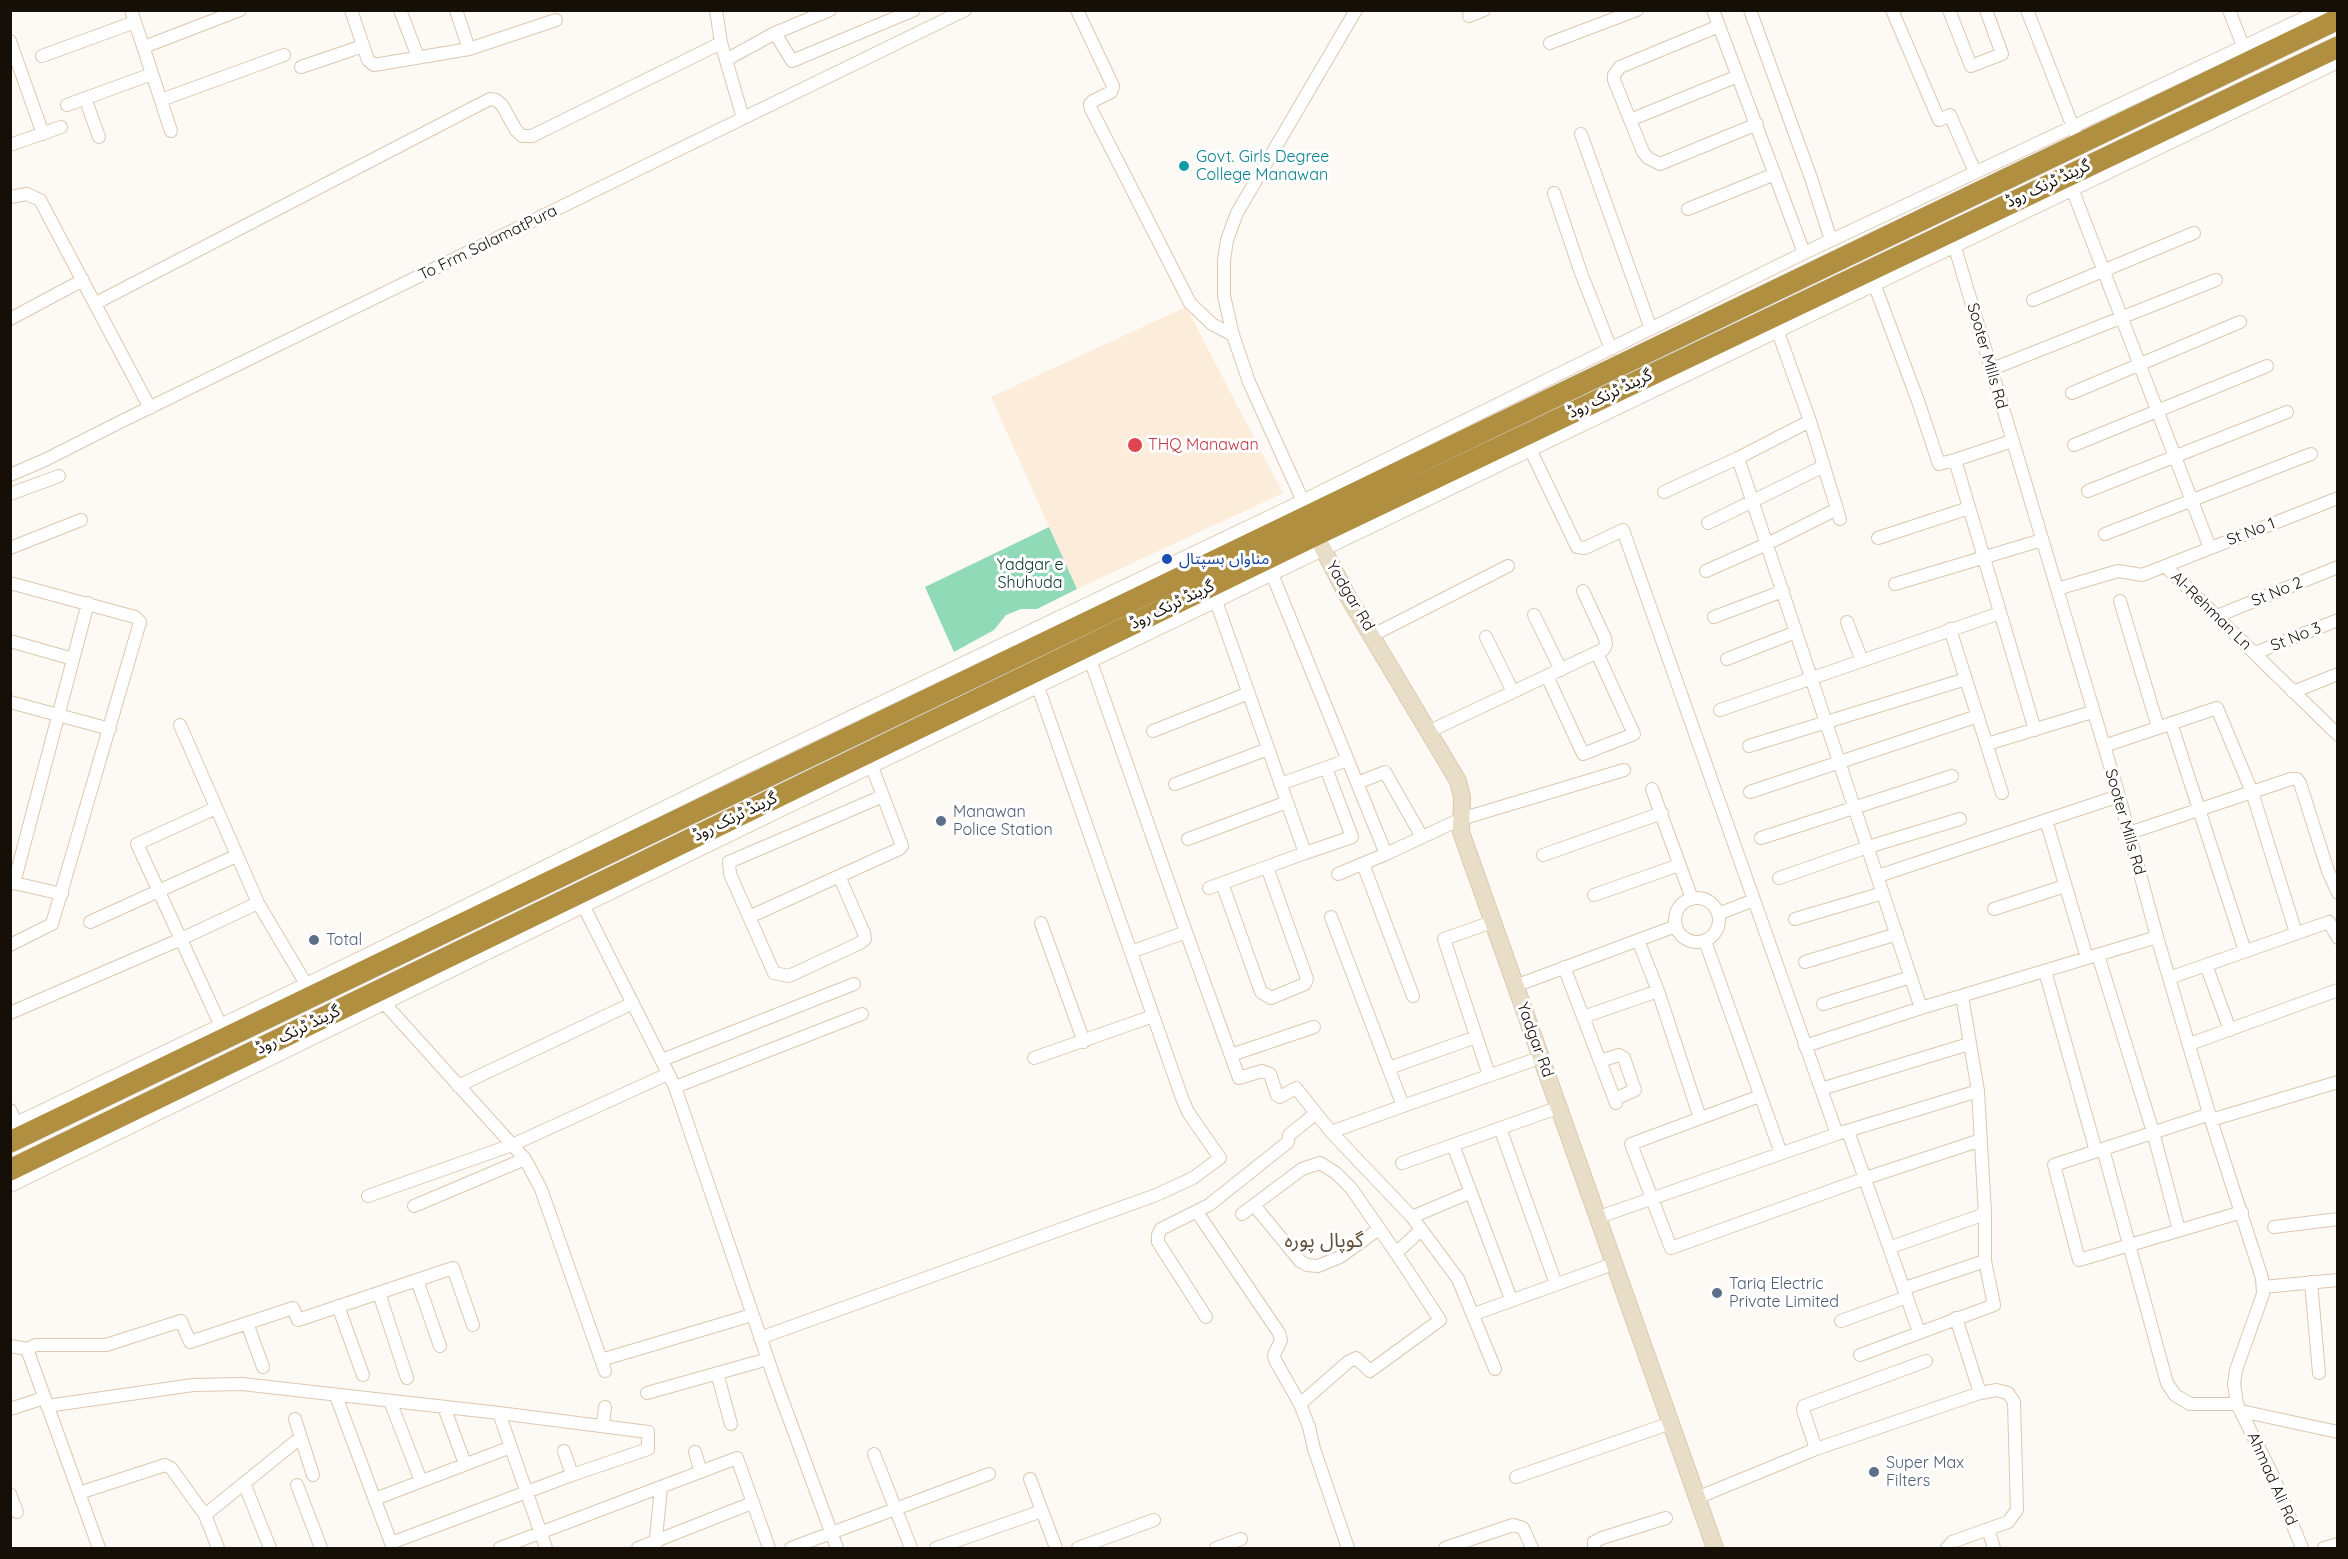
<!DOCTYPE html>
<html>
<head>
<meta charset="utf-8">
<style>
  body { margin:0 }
  #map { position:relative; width:2348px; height:1559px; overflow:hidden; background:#fdf9f4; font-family:Quicksand,sans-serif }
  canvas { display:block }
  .frame { position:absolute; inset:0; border:12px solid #160f07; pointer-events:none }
</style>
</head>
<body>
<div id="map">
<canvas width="2348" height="1559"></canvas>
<div class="frame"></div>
</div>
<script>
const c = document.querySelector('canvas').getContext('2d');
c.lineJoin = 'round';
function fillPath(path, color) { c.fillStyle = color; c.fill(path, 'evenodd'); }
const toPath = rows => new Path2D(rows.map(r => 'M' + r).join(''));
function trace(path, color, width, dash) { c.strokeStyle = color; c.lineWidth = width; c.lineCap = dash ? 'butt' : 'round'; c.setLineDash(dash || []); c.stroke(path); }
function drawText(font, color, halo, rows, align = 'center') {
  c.font = font + ' Quicksand,"Noto Sans Arabic",sans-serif'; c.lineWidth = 6; c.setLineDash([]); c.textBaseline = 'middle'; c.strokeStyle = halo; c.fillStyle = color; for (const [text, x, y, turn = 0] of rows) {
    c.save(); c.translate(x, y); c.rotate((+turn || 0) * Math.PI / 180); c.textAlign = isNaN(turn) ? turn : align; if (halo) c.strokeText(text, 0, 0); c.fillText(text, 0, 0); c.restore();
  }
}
const built = toPath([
  [1186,307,1283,493,1077,589,991,397]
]);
const green = toPath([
  [1049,527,1077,589,1037,609,1021,609,1006,615,994,630,954,652,925,587]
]);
const street = toPath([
  [131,10,171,131],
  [351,10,368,60,374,65,469,49,556,20],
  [400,10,418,57],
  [456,10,469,49],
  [716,10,721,43,743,118],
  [1077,10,1113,86,1111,92,1093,101,1090,104,1091,109,1190,303,1212,324,1233,335],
  [1713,10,1804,253],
  [1750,10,1811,178,1831,240],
  [1892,10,1939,120,1950,115,1975,172],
  [1949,10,1971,66,2002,54,1986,10],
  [2027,10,2075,132],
  [2229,10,2243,46],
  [1469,16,1484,10],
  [1719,26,1620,67,1614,75,1614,80,1643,152,1648,158,1660,164,1757,124],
  [775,33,792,61,914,10],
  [10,41,43,134],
  [1550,43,1637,10],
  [144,47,240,10],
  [42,56,135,22],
  [726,60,775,33,830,10],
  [301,67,363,46],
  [85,98,99,137],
  [161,100,284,55],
  [67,105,152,74],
  [1630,120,1738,76],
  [1581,134,1651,329],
  [10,145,61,127],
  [2073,191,2210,548],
  [1554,193,1581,273,1611,349],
  [10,197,27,194,40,200,150,408],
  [1688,209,1775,174],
  [1953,241,2119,796,2157,937,2211,1120,2262,1278,2263,1294,2236,1370,2234,1384,2237,1404,2273,1476,2302,1548],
  [1875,286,1918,401,1939,464,1955,460,2035,730],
  [2033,300,2194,233],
  [96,303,490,99,496,100,502,105,516,130,522,136,532,136,721,43],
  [10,319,83,280],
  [1778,332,1810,421,1738,458,1921,1008],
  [1992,369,2216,280],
  [2072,393,2240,322],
  [1810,421,1840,519],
  [2074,445,2267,366],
  [1531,451,1577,547,1585,548,1623,530,1754,900,1718,914],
  [1955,460,2012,441],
  [10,475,45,460,122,421,965,10],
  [2088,491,2287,412],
  [1664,492,1738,458],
  [10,494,59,476],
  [1306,508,1249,382,1233,335,1224,296,1224,260,1227,240,1237,213,1356,10],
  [1708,523,1824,466],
  [2105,534,2311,454],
  [1878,538,1969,508],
  [10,548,81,520],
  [2165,566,2338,498],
  [1706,571,1767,544,1837,509],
  [1272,574,1386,854,1461,819,1624,770],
  [10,583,135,617,140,622,52,924,10,945],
  [1895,584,2042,540],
  [2057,589,2118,571,2142,575,2165,566,2338,735],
  [2120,601,2158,727],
  [1534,615,1561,670],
  [2217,616,2338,567],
  [1714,617,1783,591],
  [1847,622,1862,661],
  [1950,629,2002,793],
  [1373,635,1508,566],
  [1486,637,1513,692],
  [10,641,73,659],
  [2255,653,2338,620],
  [1727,659,1796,632],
  [1091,662,1186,932,1239,1078,1262,1071,1270,1074,1277,1095,1280,1097,1296,1088,1331,1132,1412,1217,1458,1279,1495,1369],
  [1547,676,1583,754,1634,734,1597,653],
  [2293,692,2338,674],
  [10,702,110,729],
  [1720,710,2000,613],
  [2171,723,2245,951],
  [180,725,258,903,306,984],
  [1153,731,1249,693],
  [1430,731,1604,649,1606,644,1605,638,1583,591],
  [1987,744,2092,712],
  [1749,746,1966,679],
  [2104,746,2217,708,2252,792,2296,933],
  [1357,783,1385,772,1422,837],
  [1175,784,1268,749],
  [1280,784,1348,760],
  [1652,789,1692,899],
  [1750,792,1978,716],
  [216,808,137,844,220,1024],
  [2046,820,2087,958],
  [2129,833,2291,779,2297,779,2300,783,2328,871,2338,893],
  [1761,838,1952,776],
  [1188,839,1287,802],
  [1305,853,1352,837,1326,768],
  [1543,855,1662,813],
  [1363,864,1413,996],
  [1338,874,1386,854],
  [839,876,864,933,865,939,860,943,789,976,774,973,730,874,729,862,883,796],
  [1878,876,2119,796],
  [1779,878,1868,847,1960,819],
  [14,883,88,603],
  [1222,883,1261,992,1271,998,1305,984,1307,979,1267,867],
  [10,884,14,883,62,894],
  [1209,888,1305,853,1216,601],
  [1594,895,1679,865],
  '1675 920a22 22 0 1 1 44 0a22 22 0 1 1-44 0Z',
  [1754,900,1837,1134,1978,1091],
  [584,907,675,1087,776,1383,837,1548],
  [1994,909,2065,886],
  [749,917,899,849,902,846,872,767],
  [1331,917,1403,1106,1542,1057],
  [1795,919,1883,893],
  [90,922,236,856],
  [1041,923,1084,1042],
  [1638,940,1658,991,1700,1118],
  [1705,941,1781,1153],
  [1131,952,1186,932],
  [2098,955,2153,1132,2179,1230],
  [1805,962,1897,934],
  [2206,965,2230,1030],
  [1564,967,1616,1103],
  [2045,971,2096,1151],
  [2169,978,2329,922,2338,938],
  [1515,986,1676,926],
  [385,1004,525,1159,414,1206],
  [1823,1004,1911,977],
  [10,1013,179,940,258,903],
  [1583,1017,1658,991],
  [2190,1044,2338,990],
  [1805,1046,1921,1008,2157,937],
  [1231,1055,1314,1027],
  [1034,1058,1153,1016],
  [662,1060,854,984],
  [1600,1061,1619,1055,1624,1058,1635,1090,1615,1099],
  [1389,1068,1476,1037],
  [1489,1075,1444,939,1492,922],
  [458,1086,633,1003],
  [675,1087,862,1014],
  [1821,1089,1969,1044],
  [1760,1096,1631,1144,1671,1248,1866,1178,1981,1140],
  [10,1110,20,1130],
  [2210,1114,2103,1149,2167,1383,2175,1395,2190,1404,2237,1404],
  [2211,1120,2338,1082],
  [10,1126,360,958,744,768,1302,501,1804,253,2321,10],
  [1500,1128,1556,1284],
  [1848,1131,1919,1332],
  [1331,1132,1403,1106],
  [1453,1145,1511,1299],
  [2103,1149,2054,1165,2079,1260,2242,1212],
  [525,1159,541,1189,605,1371],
  [1402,1163,1560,1107],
  [10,1186,769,816,2338,62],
  [368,1196,512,1145,668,1074],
  [1254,1205,1300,1261,1307,1265,1318,1266,1340,1257,1379,1229],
  [1197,1212,1279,1333,1281,1340,1274,1355,1275,1360,1300,1404,1309,1427,1314,1449,1348,1548],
  [1242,1214,1302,1169,1320,1163,1336,1173,1351,1188,1396,1253],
  [1412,1217,1471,1192],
  [1599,1217,1837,1134],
  [2274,1227,2338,1219],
  [1891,1247,1985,1214],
  [417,1280,440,1346],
  [2311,1282,2319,1373],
  [2263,1287,2338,1280],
  [1905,1288,1985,1261],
  [379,1293,407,1378],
  [338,1306,363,1375],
  [1474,1314,1616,1263],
  [1206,1317,1158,1242,1158,1235,1161,1229,1209,1205,1288,1142,1289,1135,1315,1114],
  [1956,1318,1980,1393],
  [1841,1321,1907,1297],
  [247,1323,263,1367],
  [760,1338,1156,1195,1193,1178,1220,1158,1188,1112,1182,1098,1038,687],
  [10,1346,27,1349,99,1548],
  [27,1349,36,1345,106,1345,181,1321,190,1342,293,1308,298,1320,453,1268,473,1325],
  [1860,1355,1994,1305,1985,1261,1985,1214,1978,1091,1962,996],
  [601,1360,752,1315],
  [717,1373,731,1424],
  [647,1393,768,1359],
  [390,1401,421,1481],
  [1300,1404,1348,1362,1356,1358,1370,1371,1440,1320,1396,1253,1421,1230],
  [47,1406,193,1385,242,1384,499,1413,648,1432,648,1449,572,1475,391,1543,336,1396],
  [444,1407,465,1464],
  [10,1409,44,1398],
  [2241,1411,2338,1432],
  [499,1413,546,1548],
  [295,1419,313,1475],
  [603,1425,605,1407],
  [1816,1449,1803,1410,1804,1406,1926,1361],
  [564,1451,572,1475],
  [695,1452,701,1472],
  [874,1454,911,1548],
  [1516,1477,1671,1423],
  [1030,1479,1056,1548],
  [244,1483,270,1548],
  [297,1485,321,1548],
  [79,1493,165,1465,171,1468,205,1515,218,1548],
  [10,1494,17,1512],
  [1699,1497,1816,1449,1980,1393,1997,1390,2008,1393,2014,1402,2017,1510,2008,1522,1952,1542,1947,1548],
  [375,1499,511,1447],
  [205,1515,300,1438],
  [1988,1529,1994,1548],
  [500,1548,737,1458,769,1548],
  [638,1548,752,1503],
  [655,1548,661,1487],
  [791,1548,989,1474],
  [936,1548,1042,1511],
  [1078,1548,1154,1520],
  [1216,1548,1241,1539],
  [1445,1548,1513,1525,1523,1528,1532,1548],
  [1594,1548,1594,1542,1602,1538,1666,1518],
  [2324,1548,2338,1544]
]);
const secondary = toPath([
  [1316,535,1347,595,1458,781,1462,797,1461,832,1715,1548]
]);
const highway = toPath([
  [10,1142,2338,19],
  [10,1170,1316,535,2338,47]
]);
const markers = [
  [1184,166,6,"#0f9aa8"],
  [1135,445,8,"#e0444e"],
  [1167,559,6,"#1a4fb4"],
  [941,821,6,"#5c6f8a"],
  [314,940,6,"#5c6f8a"],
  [1717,1293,6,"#5c6f8a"],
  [1874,1472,6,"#5c6f8a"]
];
const cultureNames = [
  ["Govt. Girls Degree",1196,157],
  ["College Manawan",1196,175]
];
const streetNames = [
  ["گرینڈ ٹرنک روڈ",2048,184,-25],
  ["To Frm SalamatPura",488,243,-26],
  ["Sooter Mills Rd",1987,356,74],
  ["گرینڈ ٹرنک روڈ",1610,394,-26],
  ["St No 1",2251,532,-21],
  ["St No 2",2277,592,-22],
  ["Yadgar Rd",1350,596,59],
  ["گرینڈ ٹرنک روڈ",1172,605,-26],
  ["Al-Rehman Ln",2211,611,44],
  ["St No 3",2296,637,-22],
  ["گرینڈ ٹرنک روڈ",735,817,-26],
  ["Sooter Mills Rd",2125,822,74],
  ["گرینڈ ٹرنک روڈ",298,1030,-26],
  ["Yadgar Rd",1535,1040,70],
  ["Ahmad Ali Rd",2272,1479,66]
];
const healthNames = [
  ["THQ Manawan",1148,445]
];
const transitNames = [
  ["مناواں ہسپتال",1179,559]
];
const parkNames = [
  ["Yadgar e",1030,565],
  ["Shuhuda",1030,583]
];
const serviceNames = [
  ["Manawan",953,812],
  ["Police Station",953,830],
  ["Total",326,940],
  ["Tariq Electric",1729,1284],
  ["Private Limited",1729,1302],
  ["Super Max",1886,1463],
  ["Filters",1886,1481]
];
const quarterNames = [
  ["گوپال پورہ",1324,1241]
];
fillPath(built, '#fcecda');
fillPath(green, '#90dab7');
trace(street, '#ddc8b0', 14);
trace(secondary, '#ddc8b0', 18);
trace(highway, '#d5d4d2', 22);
trace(street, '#fff', 12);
trace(secondary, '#e8ddc6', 16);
trace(highway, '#b18f40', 21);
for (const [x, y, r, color] of markers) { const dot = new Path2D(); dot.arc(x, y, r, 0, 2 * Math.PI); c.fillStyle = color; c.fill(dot); trace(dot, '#fff', 2); }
drawText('16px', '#0d838f', '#fff', cultureNames, 'left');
drawText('16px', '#160f07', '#fff', streetNames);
drawText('16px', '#be3a42', '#fff', healthNames, 'left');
drawText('16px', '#164399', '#fff', transitNames, 'left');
drawText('16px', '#053423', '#fff', parkNames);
drawText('16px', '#4e5e75', '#fff', serviceNames, 'left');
drawText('20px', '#614f3a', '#fff', quarterNames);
</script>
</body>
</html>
